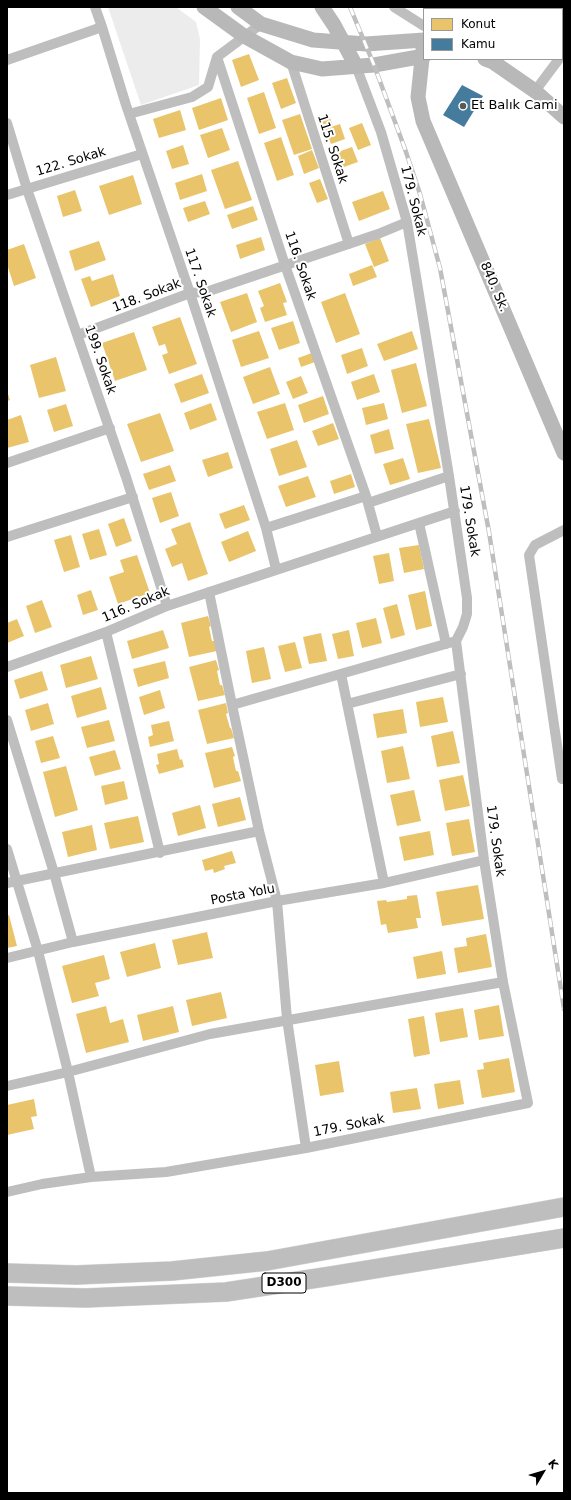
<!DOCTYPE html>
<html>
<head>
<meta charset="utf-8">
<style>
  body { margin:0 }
  #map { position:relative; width:571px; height:1500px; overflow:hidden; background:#fff; font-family:"DejaVu Sans",sans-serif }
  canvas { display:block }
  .frame { position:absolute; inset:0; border:8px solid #000; pointer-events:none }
  .legend { position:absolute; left:423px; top:8px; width:140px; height:52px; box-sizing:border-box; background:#fff; border:1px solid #999; margin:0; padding:5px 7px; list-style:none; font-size:12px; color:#000 }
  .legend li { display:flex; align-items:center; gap:8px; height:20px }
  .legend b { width:20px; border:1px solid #999 }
  .north { position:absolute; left:523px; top:1452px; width:40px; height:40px; -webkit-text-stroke:3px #fff; paint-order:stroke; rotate:52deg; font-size:11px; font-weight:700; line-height:16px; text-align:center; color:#000 }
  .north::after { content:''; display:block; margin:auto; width:14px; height:18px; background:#000; clip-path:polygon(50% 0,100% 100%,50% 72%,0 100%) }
</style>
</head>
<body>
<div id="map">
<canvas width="571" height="1500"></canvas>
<div class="frame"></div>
<ul class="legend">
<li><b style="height:11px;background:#e9c46a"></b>Konut</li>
<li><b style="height:11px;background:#457b9d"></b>Kamu</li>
</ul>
<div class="north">K</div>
</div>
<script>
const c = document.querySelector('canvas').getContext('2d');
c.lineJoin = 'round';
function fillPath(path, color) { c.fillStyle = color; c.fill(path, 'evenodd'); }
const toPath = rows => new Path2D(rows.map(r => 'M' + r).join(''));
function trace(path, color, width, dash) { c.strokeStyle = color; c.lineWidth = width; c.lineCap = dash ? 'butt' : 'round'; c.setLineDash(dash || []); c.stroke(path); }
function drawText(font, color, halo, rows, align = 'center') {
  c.font = font + ' "DejaVu Sans",sans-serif'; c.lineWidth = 4; c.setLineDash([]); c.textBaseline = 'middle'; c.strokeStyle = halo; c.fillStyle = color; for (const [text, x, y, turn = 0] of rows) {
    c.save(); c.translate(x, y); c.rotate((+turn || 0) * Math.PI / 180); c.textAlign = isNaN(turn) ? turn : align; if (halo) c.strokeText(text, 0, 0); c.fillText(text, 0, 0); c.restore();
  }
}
const green = toPath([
  [108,7,176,7,196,22,200,39,199,85,141,105]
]);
const homes = toPath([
  [249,54,259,80,241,87,232,60],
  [287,78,296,103,281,109,272,83],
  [264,92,276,128,259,134,247,98],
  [221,98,228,120,199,130,192,108],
  [180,110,186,130,159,138,153,119],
  [300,114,312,149,294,155,282,120],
  [329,115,333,126,321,130,317,120],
  [362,123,371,145,358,150,349,128],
  [340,124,345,139,331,144,325,129],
  [222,128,230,150,208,158,200,135],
  [281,137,294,175,277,181,264,143],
  [183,145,189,164,172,169,166,151],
  [352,147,358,162,341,168,335,153],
  [312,150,319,168,304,174,298,156],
  [238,161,252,200,225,209,211,170],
  [202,174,207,191,180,200,175,183],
  [133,175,142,204,109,215,99,186],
  [320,179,328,199,317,203,309,183],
  [75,190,82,211,63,217,57,196],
  [383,191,390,209,359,221,352,202],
  [205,201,210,214,188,222,183,208],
  [253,206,258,220,232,229,227,215],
  [261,237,265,250,240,259,236,245],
  [380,238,389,261,374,267,365,244],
  [99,241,106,260,75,271,69,251],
  [24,244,36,278,14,286,7,264,7,250],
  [372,265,377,277,353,286,349,274],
  [113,274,120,296,91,307,81,279,90,276,92,281],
  [280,283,287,302,283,303,287,315,265,322,260,308,264,306,258,291],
  [247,293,257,322,231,332,220,302],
  [345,293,360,334,336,343,321,302],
  [180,317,197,364,169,374,162,355,168,353,165,344,159,346,152,327],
  [293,321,300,343,279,350,271,328],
  [259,331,269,358,241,367,232,340],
  [412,331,418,349,384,361,377,344],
  [134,332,147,370,115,381,102,343],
  [362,348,368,366,347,374,341,355],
  [312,353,315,362,301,367,298,358],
  [56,357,66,391,39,398,30,365],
  [416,363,427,406,402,413,391,370],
  [270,367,280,394,253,404,243,377],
  [202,374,209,393,181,403,174,384],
  [374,374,380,392,357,400,351,382],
  [301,376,308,393,293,399,286,382],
  [7,391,10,400,7,401],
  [323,396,329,414,304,423,298,405],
  [211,403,217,420,190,430,184,413],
  [285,403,294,430,267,439,257,412],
  [384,403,388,419,366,425,362,408],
  [66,404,73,426,54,432,47,410],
  [160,413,174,451,141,462,127,424],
  [21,415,29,442,7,448,7,420],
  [429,419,441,468,418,473,406,424],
  [333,423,339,439,318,446,312,431],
  [389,429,394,449,375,454,370,435],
  [297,440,307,467,279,476,270,449],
  [228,452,233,468,208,477,202,460],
  [403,458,410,479,390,485,383,464],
  [170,465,176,481,149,490,143,474],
  [351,474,355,487,334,494,330,481],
  [308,476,316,497,286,507,278,486],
  [171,492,179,516,160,523,152,498],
  [244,505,250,520,225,529,219,514],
  [124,518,132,541,116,547,108,524],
  [190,522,208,574,188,581,182,563,172,567,165,549,177,544,171,529],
  [99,529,107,555,90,560,82,534],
  [248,531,256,551,229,562,221,542],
  [71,535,80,567,64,572,54,540],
  [419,545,424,569,404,573,399,548],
  [389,553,394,581,379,584,373,556],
  [137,555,150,593,118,604,109,577,124,572,120,560],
  [91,590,98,610,83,615,77,595],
  [425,591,432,626,416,630,408,595],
  [42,600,52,627,35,633,26,606],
  [397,604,405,635,391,639,383,608],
  [208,616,211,626,209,627,212,641,214,641,217,651,189,657,181,623],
  [376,618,382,643,362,648,356,623],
  [17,619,24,636,7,643,7,623],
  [163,630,169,648,132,659,127,641],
  [349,630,354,656,338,659,332,634],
  [321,633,327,661,309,664,303,637],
  [295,642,302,668,285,672,278,646],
  [264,647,271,679,252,683,246,651],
  [91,656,98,679,66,688,60,665],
  [216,660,219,670,217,671,220,685,222,685,225,695,198,701,189,667],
  [165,661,169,678,138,687,133,669],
  [42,671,48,690,20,699,14,680],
  [101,687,107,709,77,718,71,696],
  [160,690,165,708,144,715,139,697],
  [443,697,448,722,420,727,416,702],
  [48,703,54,724,31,731,25,710],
  [226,703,228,713,226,714,230,728,231,728,234,738,207,744,198,710],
  [403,709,407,733,377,738,373,714],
  [109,720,115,741,87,748,81,727],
  [169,721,174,741,150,747,148,737,153,735,151,725],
  [453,731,460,763,437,767,431,736],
  [53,736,60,758,41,763,35,741],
  [403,746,410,779,387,783,381,751],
  [232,747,235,756,233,757,236,771,238,771,241,781,214,788,205,753],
  [177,749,180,760,182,759,184,767,159,774,156,765,159,764,157,754],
  [115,750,121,769,95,776,89,757],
  [66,766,78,810,55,817,43,772],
  [463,775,470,806,445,811,439,780],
  [124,781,128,799,105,805,101,786],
  [414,790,421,821,397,826,390,795],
  [240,797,246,820,218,827,212,804],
  [200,805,206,828,178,836,172,813],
  [138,816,144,842,110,849,104,823],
  [469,819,475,852,452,856,446,823],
  [92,825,97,850,68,857,62,832],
  [430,831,434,855,404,861,399,837],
  [232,851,236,863,224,866,225,869,214,873,213,869,205,871,202,860],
  [478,885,484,919,442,926,436,892],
  [417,895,421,918,416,918,418,928,388,933,386,924,381,925,377,901,386,900,387,902,407,899,407,896],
  [9,915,17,946,7,948,7,916],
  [207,932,213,958,178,965,172,940],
  [486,934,492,967,458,973,454,948,467,946,466,938],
  [155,943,161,968,127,977,120,952],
  [442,951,446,974,417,979,413,957],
  [104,955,110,979,95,983,99,996,72,1003,62,966],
  [221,992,227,1018,192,1026,186,1000],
  [499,1005,504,1036,479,1040,474,1010],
  [106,1006,110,1023,123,1019,129,1042,86,1053,76,1014],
  [173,1006,179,1032,143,1041,137,1015],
  [463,1008,468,1037,440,1042,435,1013],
  [424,1016,430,1054,414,1057,408,1019],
  [509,1058,515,1092,482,1098,477,1070,484,1069,483,1063],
  [339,1061,344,1092,320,1096,315,1065],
  [460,1080,464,1104,438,1109,434,1084],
  [417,1088,421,1109,393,1113,390,1092],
  [34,1099,37,1116,31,1117,34,1129,7,1135,7,1105]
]);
const public = toPath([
  [462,85,483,96,464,127,443,115]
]);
const street = toPath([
  [95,7,102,27,126,105,190,293,266,528,276,569],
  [394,7,424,26],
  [261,24,217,57,285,265,366,496,377,536],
  [7,60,102,27],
  [291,62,349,244],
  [535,91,559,59],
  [129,114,192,97,208,87,217,57],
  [7,123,27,189,126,477,167,606],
  [7,195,142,154],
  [78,335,190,293,206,292,378,234,407,222],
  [7,463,110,428],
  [368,503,449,476],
  [419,523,446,644],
  [266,528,366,496],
  [564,530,535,545,529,555,562,779,564,778],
  [7,537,133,497],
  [209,592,232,705,456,641],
  [106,632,160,853],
  [7,667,106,632,167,606,455,511],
  [341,674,384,883],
  [347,704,461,674],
  [232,705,259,831,277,901,287,1019,306,1148],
  [7,720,54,873,73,942],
  [7,849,38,951,68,1072,91,1177],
  [7,883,259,831],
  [7,958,73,942,277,901,384,883,484,860],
  [7,1086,68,1072,210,1034,503,982],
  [7,1192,42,1184,91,1177,166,1172,306,1148,528,1103,503,982,484,860,456,641,463,627,467,614,467,598,449,476,407,222,381,132,356,66]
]);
const secondary = toPath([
  [204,7,244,36,291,62,322,69,374,65,424,56],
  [238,7,261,24,313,40,366,44,424,40,418,97,423,121,564,453],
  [322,7,334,25,356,66],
  [485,59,493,62,535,91,564,117]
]);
const highway = toPath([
  [7,1273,76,1275,172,1271,267,1261,564,1207],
  [7,1296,86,1298,226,1292,331,1276,564,1238]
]);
const rail = toPath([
  [350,7,374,65,405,149,420,194,440,268,489,532,564,1009]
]);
const markers = [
  [463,106,4,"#595959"]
];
const shields = [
  [284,1283,44]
];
const shieldNames = [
  ["D300",284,1283]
];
const poiNames = [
  ["Et Balık Cami",471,106]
];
const streetNames = [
  ["115. Sokak",332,149,72],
  ["122. Sokak",71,162,-17],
  ["179. Sokak",413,201,76],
  ["116. Sokak",300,266,71],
  ["117. Sokak",200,283,71],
  ["840. Sk.",494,287,67],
  ["118. Sokak",147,296,-21],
  ["199. Sokak",100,360,71],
  ["179. Sokak",469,521,81],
  ["116. Sokak",136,605,-23],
  ["179. Sokak",495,841,82],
  ["Posta Yolu",243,895,-11],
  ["179. Sokak",349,1126,-11]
];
fillPath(green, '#ececec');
fillPath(homes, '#e9c46a');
fillPath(public, '#457b9d');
trace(highway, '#dbdbdb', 20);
trace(street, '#bebebe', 10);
trace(secondary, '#b8b8b8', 15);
trace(highway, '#bebebe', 19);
trace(rail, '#bebebe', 4.5);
trace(rail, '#fff', 3, [9]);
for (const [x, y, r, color] of markers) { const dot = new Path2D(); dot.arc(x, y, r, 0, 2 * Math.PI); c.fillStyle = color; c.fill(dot); trace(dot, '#fff', 1.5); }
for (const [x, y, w] of shields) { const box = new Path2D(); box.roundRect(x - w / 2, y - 10, w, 20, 3); c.fillStyle = '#fff'; c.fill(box); trace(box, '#000', 1); }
drawText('bold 12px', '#000', null, shieldNames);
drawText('13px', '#000', '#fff', poiNames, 'left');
drawText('13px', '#000', '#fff', streetNames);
</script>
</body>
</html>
